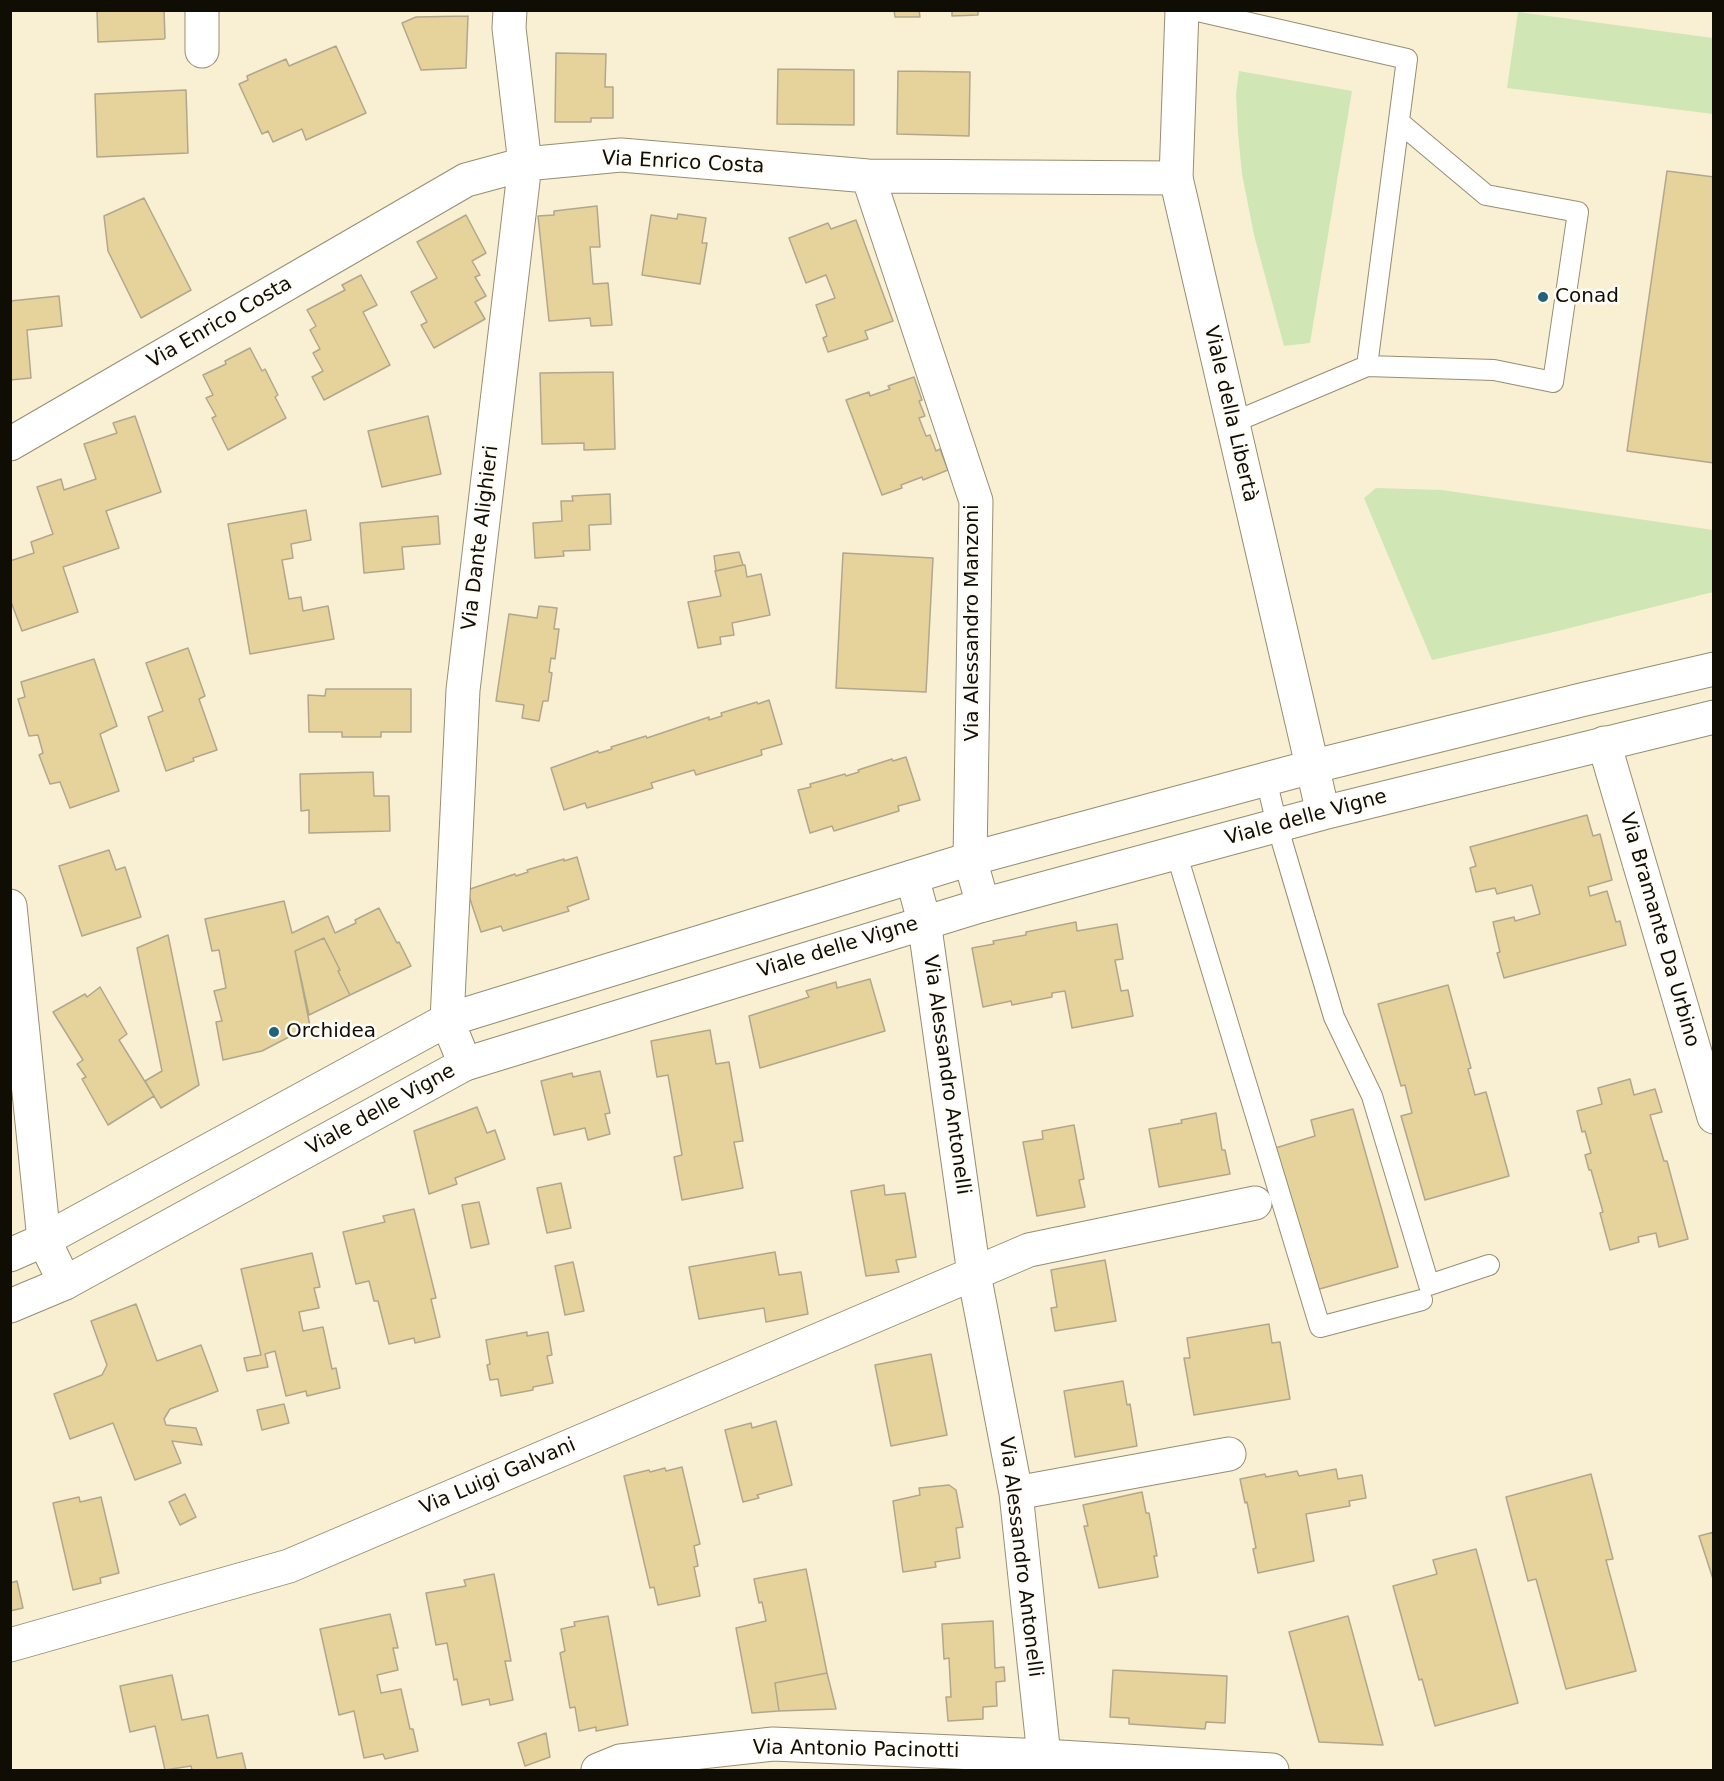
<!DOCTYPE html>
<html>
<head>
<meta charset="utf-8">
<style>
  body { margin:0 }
  #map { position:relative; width:1724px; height:1781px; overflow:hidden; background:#f9f0d3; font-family:"DejaVu Sans",sans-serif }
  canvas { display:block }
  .frame { position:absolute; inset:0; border:12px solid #100d05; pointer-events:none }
</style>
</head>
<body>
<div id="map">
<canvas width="1724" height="1781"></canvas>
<div class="frame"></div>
</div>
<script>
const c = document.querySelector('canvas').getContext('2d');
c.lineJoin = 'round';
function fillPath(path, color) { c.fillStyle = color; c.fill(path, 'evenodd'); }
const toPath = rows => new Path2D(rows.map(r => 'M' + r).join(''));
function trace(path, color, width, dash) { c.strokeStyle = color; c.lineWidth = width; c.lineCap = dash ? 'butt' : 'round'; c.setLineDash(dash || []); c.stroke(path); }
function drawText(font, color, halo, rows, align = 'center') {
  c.font = font + ' "DejaVu Sans",sans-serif'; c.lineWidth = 5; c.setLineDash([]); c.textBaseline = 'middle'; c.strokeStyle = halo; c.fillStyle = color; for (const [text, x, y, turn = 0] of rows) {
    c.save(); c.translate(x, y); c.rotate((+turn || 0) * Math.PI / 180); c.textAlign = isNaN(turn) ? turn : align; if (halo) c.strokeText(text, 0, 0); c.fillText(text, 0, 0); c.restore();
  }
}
const green = toPath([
  [1518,12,1713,38,1713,114,1507,88],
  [1239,71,1352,91,1310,343,1284,346,1254,235,1242,174,1238,133,1236,94],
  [1376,488,1442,490,1713,530,1713,592,1558,631,1432,660,1364,498]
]);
const building = toPath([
  [97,10,164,10,165,38,164,39,98,42,97,10],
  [894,10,919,10,920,17,895,17,894,10],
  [952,10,978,10,978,15,952,16,952,10],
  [468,16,466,68,421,70,402,23,416,17,468,16],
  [336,46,366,113,306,140,302,129,273,142,268,131,262,134,239,84,248,80,247,76,286,59,289,66,336,46],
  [556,53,606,54,605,87,613,87,613,118,591,118,591,122,555,122,556,53],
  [778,69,854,70,854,125,777,124,778,69],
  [898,71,970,72,969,136,897,134,898,71],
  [186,90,188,153,97,157,95,94,186,90],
  [1667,171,1714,177,1714,463,1627,451,1667,171],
  [144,198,191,290,141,318,108,251,104,216,144,198],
  [597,206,600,247,590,247,593,284,608,283,612,325,591,326,590,318,549,321,538,216,554,215,554,211,597,206],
  [678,214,706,218,702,243,707,243,700,284,642,275,651,215,677,219,678,214],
  [466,215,486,253,472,261,480,275,475,277,486,296,475,302,485,319,434,348,421,325,427,322,411,292,437,278,417,242,466,215],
  [856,220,893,321,865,331,868,339,828,352,823,338,827,336,816,305,835,298,826,275,806,283,789,238,828,223,831,229,856,220],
  [361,275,377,305,363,312,390,365,324,400,312,377,323,371,313,353,320,349,310,330,316,326,307,310,345,290,342,285,361,275],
  [59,296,62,326,27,330,31,378,10,380,10,301,59,296],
  [250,348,262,371,265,369,278,395,275,397,286,418,228,450,212,418,216,416,206,398,213,395,203,375,226,364,225,361,250,348],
  [613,372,615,449,584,450,584,443,542,444,540,373,613,372],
  [914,377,922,400,919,401,925,416,919,418,926,436,930,435,936,451,940,449,948,470,923,480,922,477,901,485,902,488,882,495,846,400,869,392,870,396,890,389,888,386,914,377],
  [135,416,161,492,106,511,119,548,63,567,78,612,22,631,10,599,10,561,34,553,31,542,53,534,37,487,61,479,64,490,96,479,84,444,117,433,113,423,135,416],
  [428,416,441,474,382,487,368,431,428,416],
  [610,494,611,524,589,525,590,550,563,551,564,556,535,558,533,523,562,521,561,501,573,501,572,496,610,494],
  [306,510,311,540,291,544,293,558,282,560,289,599,301,597,303,611,328,606,334,639,250,654,228,524,306,510],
  [438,516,440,544,402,547,404,569,364,573,360,523,438,516],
  [739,552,743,565,716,571,714,556,739,552],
  [843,553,933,558,926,692,836,688,843,553],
  [743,565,745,565,747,577,761,574,770,615,732,623,734,635,720,637,721,644,698,648,688,602,721,596,715,571,743,565],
  [539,606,557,608,554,629,559,629,555,659,551,658,549,672,552,673,548,701,543,701,539,721,522,718,524,705,496,701,509,614,537,618,539,606],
  [188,648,205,696,199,699,217,750,193,758,194,761,166,771,148,717,163,711,146,663,188,648],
  [94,659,117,726,100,734,119,791,70,808,60,782,50,784,39,755,43,753,38,735,29,736,18,699,25,697,21,682,94,659],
  [326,689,411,689,411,732,381,732,381,737,342,737,342,732,309,732,308,695,325,696,326,689],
  [769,700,782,744,761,750,762,755,696,775,694,770,651,783,653,788,587,808,585,803,564,810,551,768,598,751,599,753,612,749,611,747,646,736,647,738,709,717,709,720,722,716,721,713,757,702,758,704,769,700],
  [906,757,920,800,898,806,899,811,834,831,832,826,810,833,798,790,811,787,810,784,845,774,846,776,859,772,858,770,892,759,893,761,906,757],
  [373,772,374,796,389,796,390,831,309,833,309,810,301,811,300,774,373,772],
  [1587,815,1593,836,1600,834,1612,880,1588,887,1590,896,1607,891,1616,922,1620,921,1626,945,1504,978,1497,953,1500,952,1493,922,1514,917,1515,921,1540,914,1532,885,1497,894,1495,888,1476,892,1470,868,1476,866,1470,847,1587,815],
  [109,850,116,870,125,867,141,917,82,936,59,866,109,850],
  [577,857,589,899,567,907,569,911,503,931,501,926,481,932,467,890,515,874,516,876,528,872,527,870,564,859,564,861,577,857],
  [284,901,292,933,328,916,335,933,356,923,355,920,379,908,397,943,399,942,411,966,350,995,338,971,340,970,324,938,295,951,310,1026,262,1051,223,1060,216,1022,222,1021,214,991,226,988,219,950,212,951,205,919,284,901],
  [1076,922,1077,931,1117,924,1123,959,1115,960,1121,991,1128,990,1133,1016,1072,1028,1065,991,1052,993,1052,997,1012,1005,1011,1001,983,1007,972,948,994,944,993,941,1026,935,1026,932,1076,922],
  [168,935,199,1085,161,1108,145,1081,162,1071,137,948,168,935],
  [324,938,340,970,338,971,350,995,309,1015,295,951,324,938],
  [870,979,885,1031,760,1068,749,1016,809,997,806,991,836,982,837,988,870,979],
  [1448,985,1471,1068,1468,1069,1475,1095,1486,1092,1509,1176,1425,1200,1401,1116,1412,1113,1405,1085,1401,1086,1378,1004,1448,985],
  [100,987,127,1034,119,1040,154,1096,108,1125,82,1079,86,1077,77,1064,83,1060,53,1012,85,994,87,997,100,987],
  [710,1030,716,1064,729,1062,743,1141,734,1142,743,1188,682,1200,674,1157,682,1155,668,1075,657,1077,651,1041,710,1030],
  [600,1071,610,1113,605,1114,610,1134,588,1140,585,1128,554,1135,541,1081,572,1073,573,1077,600,1071],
  [1630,1079,1634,1095,1655,1089,1662,1112,1650,1115,1664,1161,1667,1161,1688,1239,1659,1247,1656,1233,1638,1237,1639,1242,1610,1250,1600,1213,1603,1212,1591,1170,1589,1170,1585,1155,1591,1153,1585,1131,1582,1132,1577,1111,1602,1104,1598,1088,1630,1079],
  [477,1107,487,1133,495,1130,505,1159,455,1178,457,1184,429,1194,414,1131,477,1107],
  [1353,1109,1398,1267,1316,1290,1272,1149,1315,1136,1311,1120,1353,1109],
  [1216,1113,1222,1150,1225,1150,1230,1174,1159,1187,1149,1129,1182,1123,1181,1120,1216,1113],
  [1074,1125,1084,1179,1079,1180,1085,1207,1037,1216,1023,1142,1043,1139,1042,1131,1074,1125],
  [561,1183,571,1228,547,1233,537,1188,561,1183],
  [884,1185,885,1195,905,1193,916,1257,896,1260,899,1272,866,1276,851,1191,884,1185],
  [479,1202,489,1244,471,1248,462,1205,479,1202],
  [414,1209,436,1298,431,1299,440,1337,415,1343,414,1338,389,1344,378,1301,374,1301,369,1281,356,1284,343,1232,385,1222,383,1216,414,1209],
  [775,1252,779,1275,801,1272,808,1314,766,1322,764,1308,699,1319,689,1267,775,1252],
  [312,1253,320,1287,314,1288,319,1308,299,1312,303,1331,323,1327,332,1369,336,1368,340,1388,307,1396,306,1391,286,1396,275,1351,265,1354,268,1367,247,1371,244,1358,261,1355,241,1269,312,1253],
  [1105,1260,1116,1321,1055,1331,1051,1308,1057,1307,1051,1270,1105,1260],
  [573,1262,584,1311,565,1315,555,1266,573,1262],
  [136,1304,157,1361,201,1345,218,1391,170,1409,164,1419,166,1425,196,1428,202,1445,172,1441,181,1463,135,1480,113,1423,70,1439,54,1394,102,1375,107,1365,91,1321,136,1304],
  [1269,1324,1272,1343,1280,1342,1290,1399,1194,1415,1184,1358,1190,1358,1187,1338,1269,1324],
  [527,1332,527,1336,548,1332,552,1355,547,1356,553,1383,533,1387,533,1390,501,1396,498,1379,490,1380,487,1365,490,1364,486,1340,527,1332],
  [931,1354,947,1435,891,1446,875,1365,931,1354],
  [1123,1381,1127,1405,1130,1404,1137,1446,1075,1457,1064,1391,1123,1381],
  [284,1404,289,1423,262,1430,257,1410,284,1404],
  [776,1421,792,1485,757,1495,759,1498,743,1502,725,1430,751,1423,752,1428,776,1421],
  [682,1467,700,1544,694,1546,698,1566,694,1567,700,1596,658,1605,654,1587,650,1588,624,1476,649,1470,650,1472,665,1468,666,1471,682,1467],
  [1336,1469,1338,1479,1362,1475,1366,1498,1349,1501,1350,1506,1306,1514,1314,1561,1258,1573,1253,1549,1256,1548,1247,1502,1245,1503,1240,1479,1265,1474,1266,1477,1297,1471,1299,1476,1336,1469],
  [1591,1474,1613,1559,1606,1560,1636,1671,1566,1689,1536,1579,1528,1581,1506,1497,1591,1474],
  [949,1485,956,1490,963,1527,956,1528,960,1558,935,1562,936,1567,903,1572,893,1501,920,1495,919,1488,949,1485],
  [1142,1492,1146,1513,1149,1513,1157,1556,1154,1556,1158,1577,1099,1588,1084,1526,1088,1526,1083,1505,1142,1492],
  [185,1494,196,1517,180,1525,169,1502,185,1494],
  [79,1497,80,1502,101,1497,119,1573,100,1578,101,1583,73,1590,53,1503,79,1497],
  [1714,1532,1714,1582,1699,1536,1714,1532],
  [1476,1549,1518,1703,1435,1726,1422,1679,1419,1680,1393,1586,1437,1574,1433,1560,1476,1549],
  [806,1569,827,1673,775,1683,779,1711,752,1713,736,1628,766,1621,762,1602,759,1603,754,1579,806,1569],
  [494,1574,511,1661,505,1661,513,1700,490,1705,489,1699,462,1705,457,1679,454,1680,447,1643,436,1645,426,1593,466,1586,464,1580,494,1574],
  [17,1581,23,1608,10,1611,10,1583,17,1581],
  [390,1614,398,1648,393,1648,398,1670,377,1675,381,1693,401,1689,410,1729,413,1729,418,1751,385,1759,383,1754,364,1758,354,1711,339,1715,320,1629,390,1614],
  [608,1616,628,1725,596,1731,596,1727,579,1731,575,1707,570,1708,560,1653,565,1651,561,1629,575,1626,574,1622,608,1616],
  [1348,1616,1383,1745,1319,1742,1289,1632,1348,1616],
  [993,1621,995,1668,1004,1667,1005,1681,996,1682,997,1706,983,1707,983,1719,948,1721,946,1697,951,1697,949,1658,944,1659,942,1624,993,1621],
  [1113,1670,1227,1676,1225,1723,1206,1722,1205,1729,1129,1724,1129,1718,1110,1717,1113,1670],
  [827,1673,836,1709,779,1711,775,1683,827,1673],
  [172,1675,182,1720,208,1715,217,1758,242,1753,246,1770,192,1770,191,1766,165,1770,155,1726,130,1732,120,1686,172,1675],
  [546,1733,550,1757,525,1766,518,1743,546,1733]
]);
const service = toPath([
  [1193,10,1407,59,1367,366,1232,423],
  [1367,366,1494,370,1553,382,1578,212,1486,195,1399,122],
  [1266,779,1277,825,1334,1017,1372,1096,1429,1285,1489,1265],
  [1176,852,1320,1327,1422,1300]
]);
const minor = toPath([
  [202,10,202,51],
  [868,176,976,501,970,859,983,905],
  [10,444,466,180,525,164,621,155,868,176,1176,178],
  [1604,743,1714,1117],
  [912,877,924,921,974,1274,1016,1493,1044,1756,1044,1770],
  [10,906,44,1240,65,1283],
  [465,1064,447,1020,463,690,525,164,509,28,510,10],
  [1016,1493,1229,1454],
  [10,1645,289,1566,1029,1250,1255,1203],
  [598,1770,620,1761,773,1744,1044,1756,1272,1770]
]);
const tertiary = toPath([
  [1182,10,1176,178,1323,813],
  [10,1255,44,1240,447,1020,970,859,1311,767,1581,700,1714,669],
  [10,1306,65,1283,465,1064,983,905,1323,813,1714,717]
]);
const markers = [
  [1543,297,6,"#216377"],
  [274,1032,6,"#216377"]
];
const streetNames = [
  ["Via Enrico Costa",683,163,3],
  ["Via Enrico Costa",220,323,-30],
  ["Viale della Libertà",1230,414,77],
  ["Via Dante Alighieri",481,538,-83],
  ["Via Alessandro Manzoni",973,623,-90],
  ["Viale delle Vigne",1306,818,-15],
  ["Via Bramante Da Urbino",1659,930,74],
  ["Viale delle Vigne",838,948,-17],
  ["Via Alessandro Antonelli",946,1075,82],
  ["Viale delle Vigne",381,1110,-29],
  ["Via Luigi Galvani",498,1477,-23],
  ["Via Alessandro Antonelli",1020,1557,83],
  ["Via Antonio Pacinotti",856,1750,1]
];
const poiNames = [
  ["Conad",1555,297],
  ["Orchidea",286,1032]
];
fillPath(green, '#d0e6b5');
fillPath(building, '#e6d39b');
trace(building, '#b0a78d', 1.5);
trace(service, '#968d73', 22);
trace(minor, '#968d73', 35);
trace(tertiary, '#968d73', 35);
trace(service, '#fff', 20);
trace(minor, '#fff', 33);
trace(tertiary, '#fff', 33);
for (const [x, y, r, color] of markers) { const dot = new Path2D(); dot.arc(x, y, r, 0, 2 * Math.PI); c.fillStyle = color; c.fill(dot); trace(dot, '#fffdf7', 2); }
drawText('20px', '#100d05', '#fffdf7', streetNames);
drawText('20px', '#100d05', '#fffdf7', poiNames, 'left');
</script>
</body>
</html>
